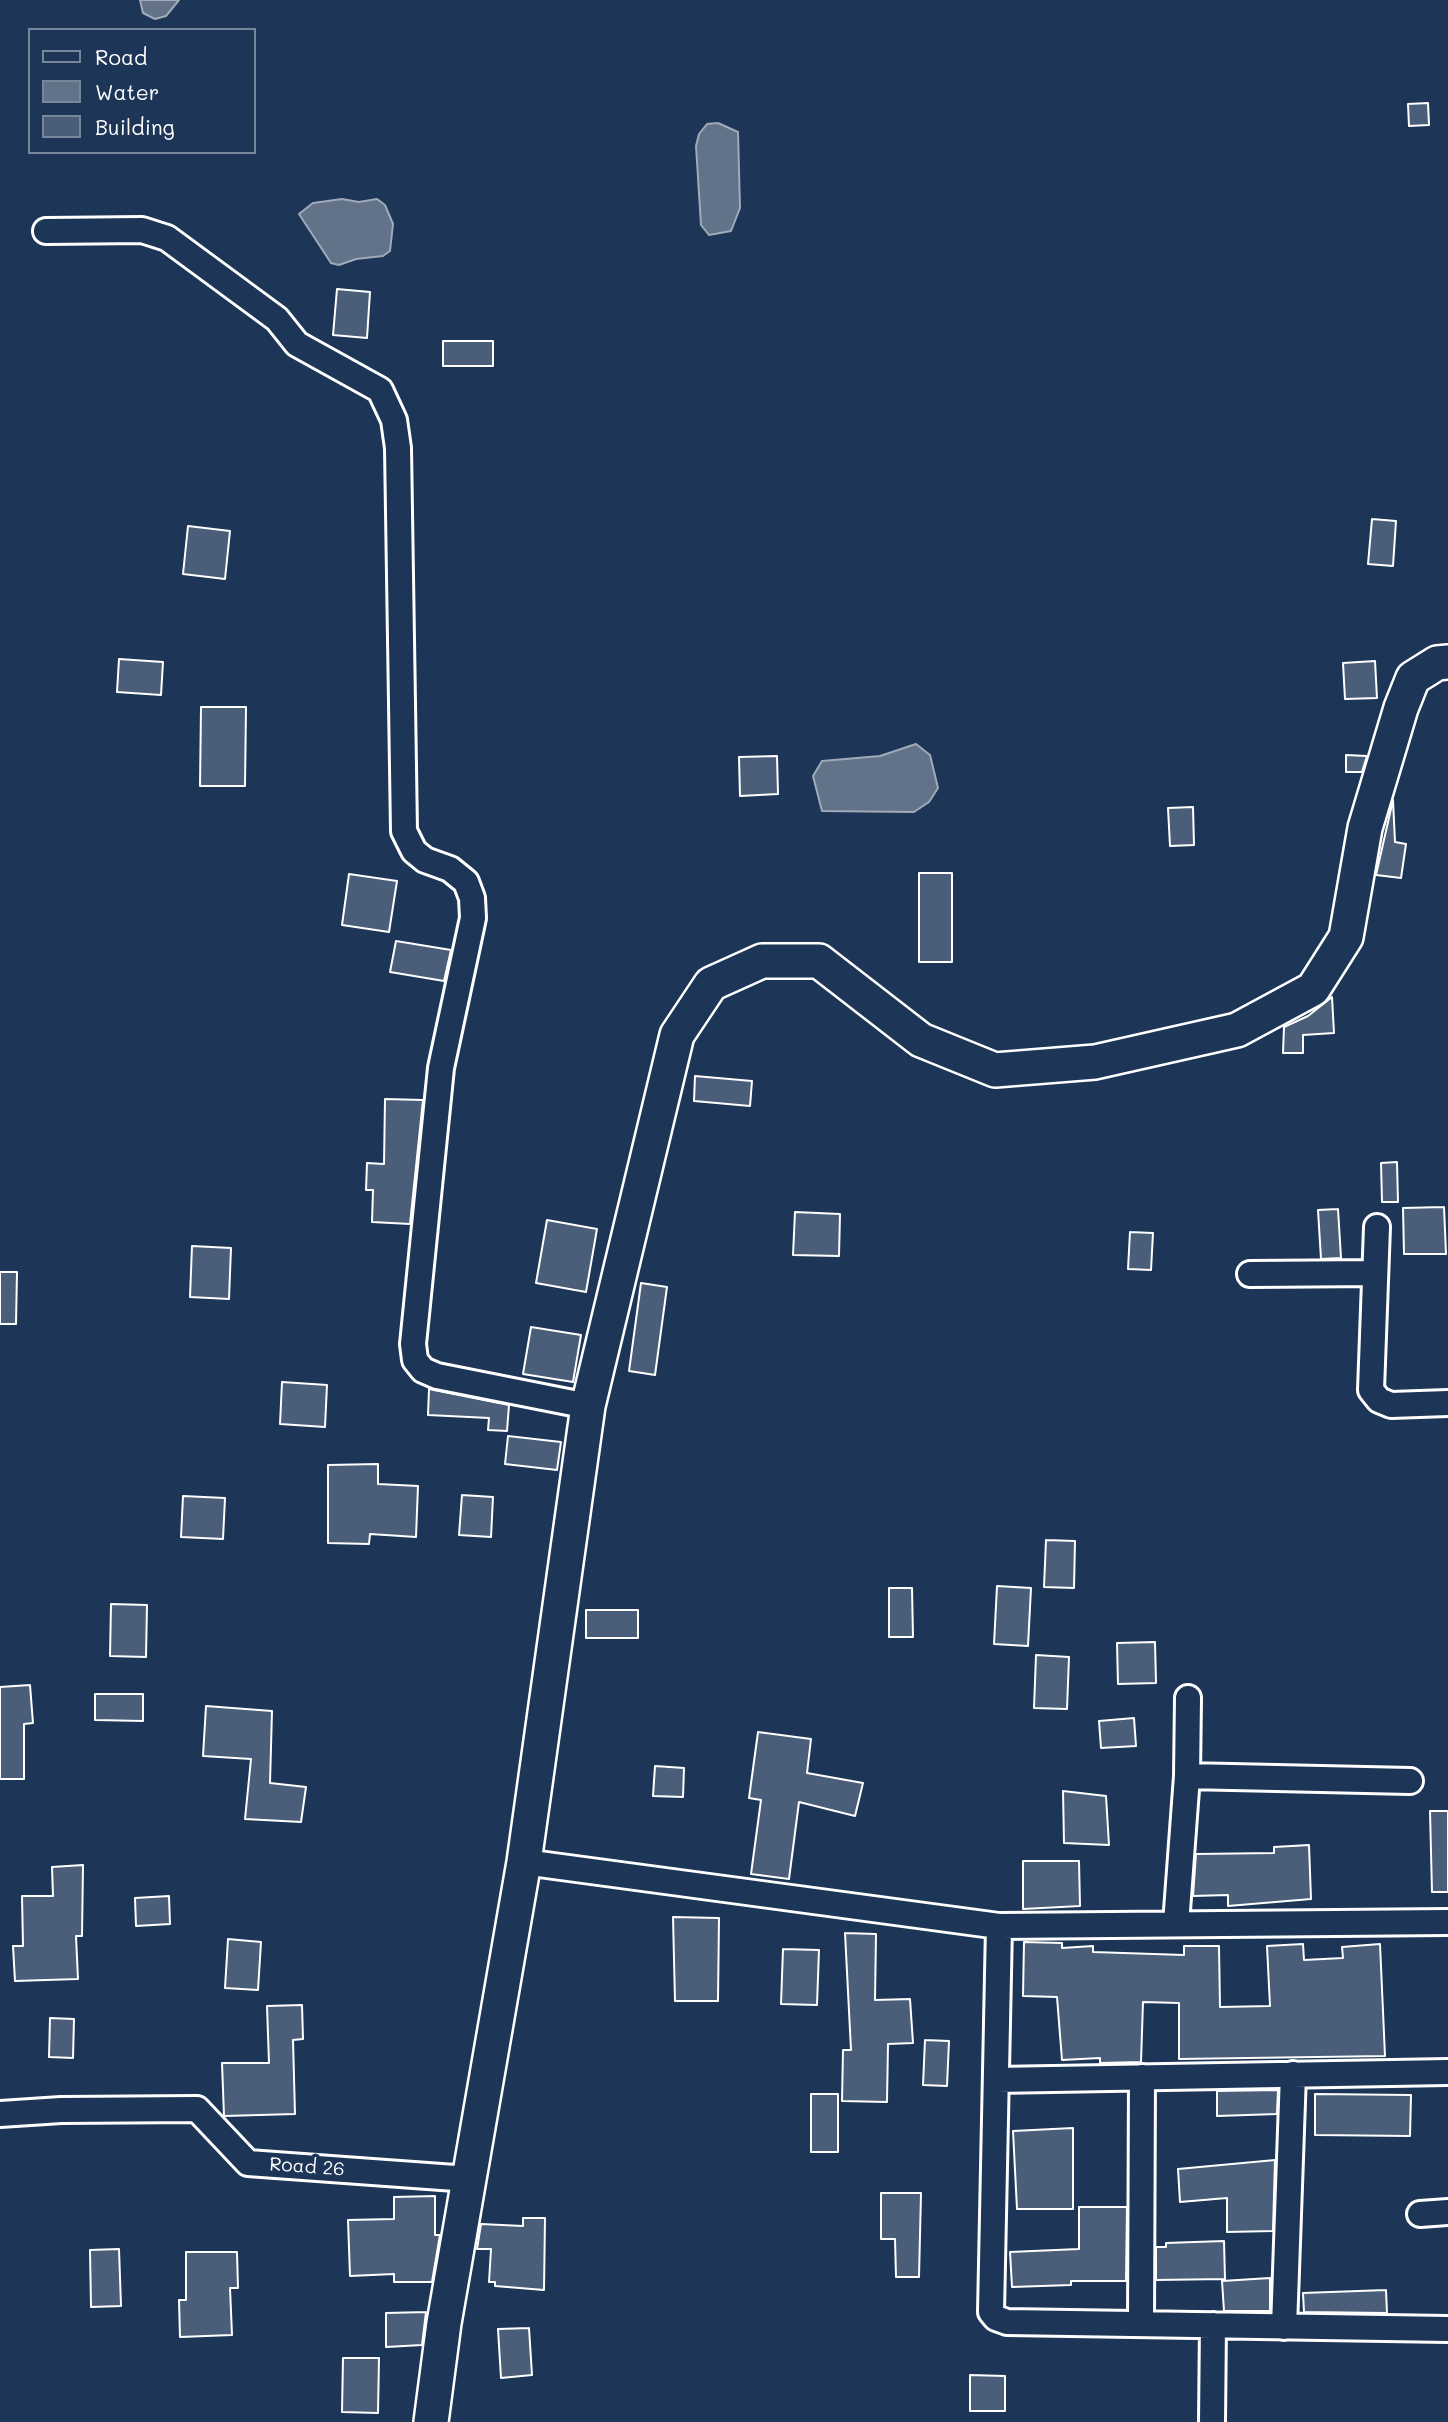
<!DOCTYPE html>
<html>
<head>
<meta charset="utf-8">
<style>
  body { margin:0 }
  #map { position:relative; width:1448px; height:2422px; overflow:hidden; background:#1d3557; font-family:Mali,sans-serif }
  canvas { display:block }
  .legend { position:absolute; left:28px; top:28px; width:228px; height:126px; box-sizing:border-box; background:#1d3557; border:2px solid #77869a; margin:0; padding:9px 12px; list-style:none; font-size:21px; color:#fff }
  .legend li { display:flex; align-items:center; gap:14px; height:35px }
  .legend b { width:35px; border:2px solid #77869a }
</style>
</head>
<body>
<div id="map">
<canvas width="1448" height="2422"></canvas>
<ul class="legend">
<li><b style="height:9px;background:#1d3557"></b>Road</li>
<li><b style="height:19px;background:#617289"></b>Water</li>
<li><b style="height:19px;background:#4a5d79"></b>Building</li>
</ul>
</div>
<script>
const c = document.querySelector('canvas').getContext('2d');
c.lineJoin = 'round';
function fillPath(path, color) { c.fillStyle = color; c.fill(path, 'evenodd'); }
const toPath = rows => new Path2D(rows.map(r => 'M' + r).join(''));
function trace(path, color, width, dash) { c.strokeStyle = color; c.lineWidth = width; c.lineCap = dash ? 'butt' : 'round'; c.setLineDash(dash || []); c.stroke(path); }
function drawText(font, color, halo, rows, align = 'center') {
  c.font = font + ' Mali,sans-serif'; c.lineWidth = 7; c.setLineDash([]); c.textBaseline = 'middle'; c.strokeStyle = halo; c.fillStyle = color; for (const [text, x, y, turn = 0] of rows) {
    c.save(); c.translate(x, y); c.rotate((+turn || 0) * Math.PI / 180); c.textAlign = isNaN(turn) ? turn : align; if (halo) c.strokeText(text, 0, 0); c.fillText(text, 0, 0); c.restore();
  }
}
const water = toPath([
  [140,0,179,0,166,16,155,19,143,13,140,0],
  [718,123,738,132,740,208,731,231,709,235,701,225,696,146,699,134,707,124,718,123],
  [342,199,359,202,377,199,385,205,393,224,390,251,383,256,356,259,339,265,331,263,299,214,313,203,342,199],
  [916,744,930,755,938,788,929,802,914,812,822,811,813,776,822,761,880,756,916,744]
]);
const building = toPath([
  [1428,103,1429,125,1409,126,1408,104,1428,103],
  [337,289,370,292,367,338,333,335,337,289],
  [443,341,493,341,493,366,443,366,443,341],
  [1372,519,1396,521,1393,566,1368,564,1372,519],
  [188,526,230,531,225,579,183,574,188,526],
  [119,659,163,662,161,695,117,692,119,659],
  [1375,661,1377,698,1345,699,1343,663,1375,661],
  [201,707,246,707,245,786,200,786,201,707],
  [1346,755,1367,756,1362,772,1346,772,1346,755],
  [777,756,778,794,740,796,739,757,777,756],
  [1393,800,1395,842,1406,844,1401,878,1376,875,1393,800],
  [1193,807,1194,845,1170,846,1168,808,1193,807],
  [919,873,952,873,952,962,919,962,919,873],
  [349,874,397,881,389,932,342,925,349,874],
  [396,941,451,950,444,981,390,972,396,941],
  [1332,997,1334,1033,1303,1035,1303,1053,1283,1053,1284,1027,1308,1016,1332,997],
  [695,1076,752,1081,750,1106,694,1101,695,1076],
  [385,1099,423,1100,410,1224,372,1222,373,1190,366,1190,367,1163,384,1164,385,1099],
  [1397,1162,1398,1202,1382,1202,1381,1163,1397,1162],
  [1444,1207,1446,1254,1404,1254,1403,1208,1444,1207],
  [1338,1209,1341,1258,1321,1259,1318,1210,1338,1209],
  [795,1212,840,1214,839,1256,793,1255,795,1212],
  [547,1220,597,1229,586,1292,536,1283,547,1220],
  [1130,1232,1153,1233,1151,1270,1128,1269,1130,1232],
  [192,1246,231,1248,229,1299,190,1297,192,1246],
  [0,1272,17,1272,16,1324,0,1324,0,1272],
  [641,1283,667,1287,655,1375,629,1371,641,1283],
  [531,1327,581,1335,573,1382,523,1374,531,1327],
  [282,1382,327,1385,325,1427,280,1424,282,1382],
  [429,1389,509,1405,507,1431,488,1430,489,1418,428,1415,429,1389],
  [508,1436,561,1442,557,1470,505,1464,508,1436],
  [378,1464,378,1484,418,1486,416,1537,370,1534,369,1544,328,1543,328,1465,378,1464],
  [462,1495,493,1497,491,1537,459,1535,462,1495],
  [183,1496,225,1498,223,1539,181,1537,183,1496],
  [1046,1540,1075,1541,1074,1588,1044,1587,1046,1540],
  [997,1586,1031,1588,1028,1646,994,1644,997,1586],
  [889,1588,912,1588,913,1637,889,1637,889,1588],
  [111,1604,147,1605,146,1657,110,1656,111,1604],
  [586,1610,638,1610,638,1638,586,1638,586,1610],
  [1155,1642,1156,1683,1118,1684,1117,1643,1155,1642],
  [1036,1655,1069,1657,1067,1709,1034,1708,1036,1655],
  [30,1685,33,1723,24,1724,24,1779,0,1779,0,1687,30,1685],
  [95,1694,143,1694,143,1721,95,1720,95,1694],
  [206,1706,272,1711,270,1783,306,1787,301,1822,245,1819,251,1759,203,1756,206,1706],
  [1134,1718,1136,1746,1101,1748,1099,1721,1134,1718],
  [758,1732,811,1739,807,1773,863,1783,855,1816,799,1802,789,1879,751,1874,761,1800,749,1798,758,1732],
  [655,1766,684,1768,683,1797,653,1796,655,1766],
  [1063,1791,1106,1796,1109,1845,1064,1843,1063,1791],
  [1430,1811,1448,1811,1448,1892,1432,1892,1430,1811],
  [1309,1845,1311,1899,1228,1906,1228,1895,1193,1896,1196,1854,1274,1853,1274,1847,1309,1845],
  [1023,1861,1079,1861,1080,1906,1023,1909,1023,1861],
  [83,1865,82,1936,76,1936,78,1979,15,1981,13,1946,23,1946,22,1896,53,1896,52,1867,83,1865],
  [169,1896,170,1924,136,1926,135,1898,169,1896],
  [673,1917,719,1918,718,2001,675,2001,673,1917],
  [845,1933,876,1934,875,2000,910,1999,913,2043,888,2044,887,2102,842,2101,843,2050,851,2050,845,1933],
  [228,1939,261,1942,258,1990,225,1988,228,1939],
  [1024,1942,1062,1943,1062,1948,1093,1946,1093,1952,1184,1955,1184,1946,1219,1946,1220,2007,1270,2006,1267,1946,1303,1944,1304,1960,1343,1958,1342,1947,1380,1944,1385,2056,1179,2059,1179,2003,1143,2002,1141,2062,1100,2063,1100,2058,1062,2060,1057,1997,1023,1996,1024,1942],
  [783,1949,819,1950,817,2005,781,2004,783,1949],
  [302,2005,303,2039,293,2040,295,2114,224,2116,222,2063,269,2063,267,2006,302,2005],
  [50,2018,74,2019,73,2058,49,2057,50,2018],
  [925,2040,949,2041,947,2086,923,2085,925,2040],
  [1278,2090,1277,2114,1217,2116,1217,2091,1278,2090],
  [811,2094,838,2094,838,2152,811,2152,811,2094],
  [1315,2094,1411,2095,1410,2136,1315,2135,1315,2094],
  [1073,2128,1073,2209,1017,2209,1013,2131,1073,2128],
  [1275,2160,1273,2231,1227,2232,1227,2198,1180,2202,1178,2169,1275,2160],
  [881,2193,921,2193,919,2277,896,2277,895,2239,881,2239,881,2193],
  [435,2196,435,2235,440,2235,432,2282,394,2282,394,2274,350,2276,348,2220,394,2219,394,2197,435,2196],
  [1079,2207,1127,2207,1126,2281,1071,2281,1071,2285,1012,2287,1010,2252,1079,2249,1079,2207],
  [523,2218,545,2218,544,2290,495,2286,495,2282,489,2282,491,2249,477,2249,481,2224,523,2226,523,2218],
  [1224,2241,1225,2279,1156,2280,1156,2247,1166,2247,1166,2243,1224,2241],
  [119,2249,121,2306,91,2307,90,2250,119,2249],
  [186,2252,237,2252,238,2288,230,2288,232,2335,180,2337,179,2300,186,2300,186,2252],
  [1270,2278,1270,2311,1224,2311,1222,2281,1270,2278],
  [1386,2290,1387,2313,1304,2312,1303,2293,1386,2290],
  [426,2312,422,2345,386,2347,386,2313,426,2312],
  [529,2328,532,2375,501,2378,498,2329,529,2328],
  [343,2358,379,2358,378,2413,342,2412,343,2358],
  [970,2375,1005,2376,1005,2411,970,2411,970,2375]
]);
const street = toPath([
  [46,231,142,230,167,238,277,319,297,344,380,390,394,420,398,448,404,831,414,851,425,860,450,869,466,882,472,898,473,918,441,1068,413,1344,415,1360,423,1370,437,1376,588,1406],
  [1377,1227,1371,1390,1379,1400,1391,1405,1448,1403],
  [1250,1274,1375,1273],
  [1187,1776,1410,1781],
  [524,1862,999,1926,1448,1922],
  [1176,1924,1187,1776,1188,1698],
  [999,1926,991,2312,996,2318,1007,2322,1448,2329],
  [996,2080,1448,2072],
  [0,2114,61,2110,197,2109,248,2163,469,2179],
  [1420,2214,1448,2212],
  [1141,2323,1142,2077],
  [1284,2327,1293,2074],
  [1212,2422,1213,2325]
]);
const secondary = toPath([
  [431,2422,444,2323,524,1862,588,1406,677,1035,711,984,762,961,819,961,921,1040,995,1070,1095,1062,1237,1030,1313,989,1346,937,1365,828,1401,708,1413,678,1437,663,1448,662]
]);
const streetNames = [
  ["Road 26",307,2167,4]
];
fillPath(water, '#617289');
trace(water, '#a0aab8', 2);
fillPath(building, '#4a5d79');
trace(building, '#fff', 2);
trace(street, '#fff', 30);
trace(secondary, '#fff', 38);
trace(street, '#1d3557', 24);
trace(secondary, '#1d3557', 33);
drawText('19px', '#fff', '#1d3557', streetNames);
</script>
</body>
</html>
